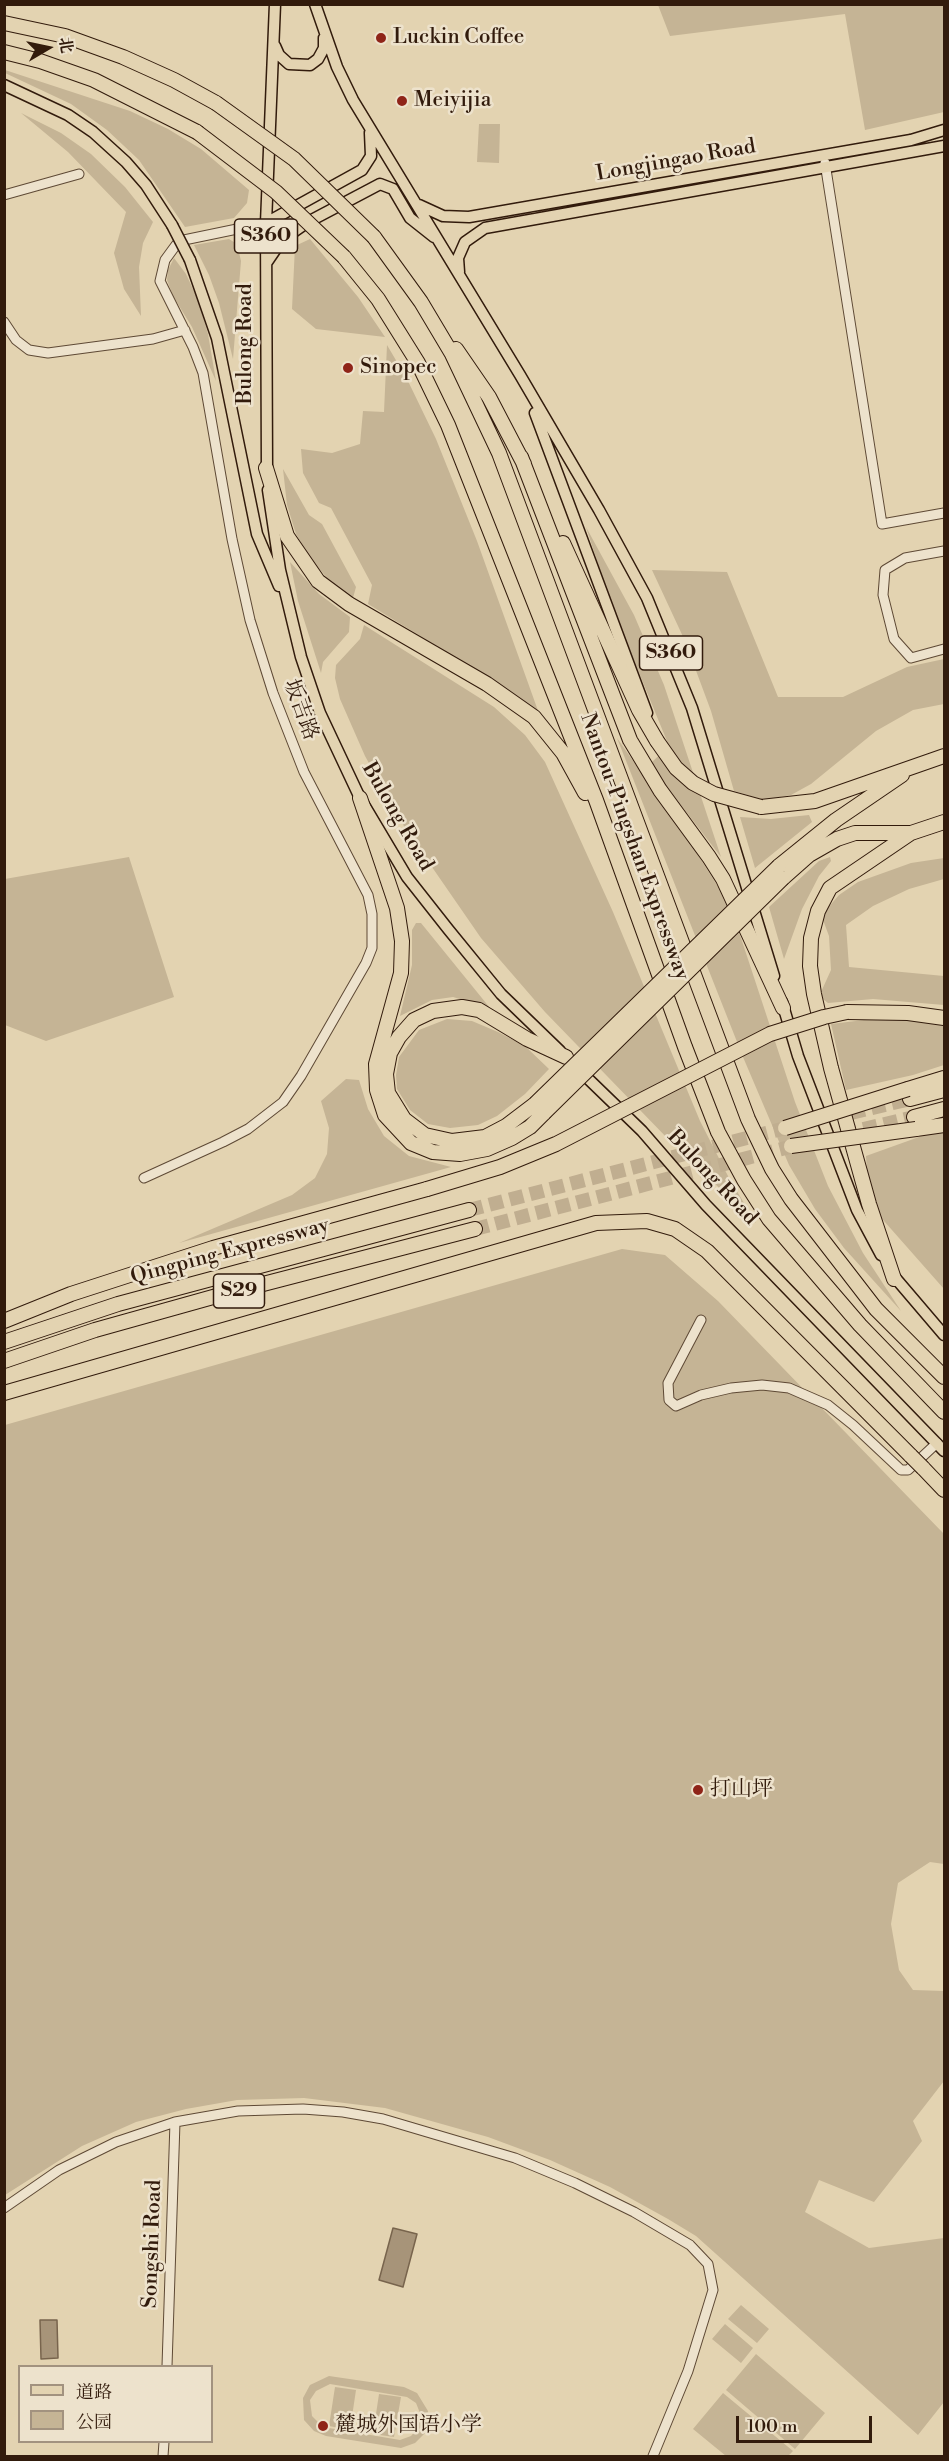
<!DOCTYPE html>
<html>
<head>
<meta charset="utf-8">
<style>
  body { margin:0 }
  #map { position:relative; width:949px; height:2461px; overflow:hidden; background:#e3d3b1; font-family:"Libre Bodoni","Noto Serif SC",serif }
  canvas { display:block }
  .frame { position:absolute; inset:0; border:6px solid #321b0c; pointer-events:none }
  .legend { position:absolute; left:18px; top:2365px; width:195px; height:78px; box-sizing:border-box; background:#ede2cc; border:2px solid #a2927f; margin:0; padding:8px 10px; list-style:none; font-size:18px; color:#321b0c }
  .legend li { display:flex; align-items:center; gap:12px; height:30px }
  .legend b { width:30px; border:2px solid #a2927f }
  .north { position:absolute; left:18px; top:18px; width:60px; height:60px; -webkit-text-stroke:4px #ede2cc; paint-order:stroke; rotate:81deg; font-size:16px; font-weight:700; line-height:24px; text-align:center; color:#321b0c }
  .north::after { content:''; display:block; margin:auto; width:21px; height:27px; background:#321b0c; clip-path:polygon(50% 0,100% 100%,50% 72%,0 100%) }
  .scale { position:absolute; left:736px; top:2416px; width:136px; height:27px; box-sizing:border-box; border:3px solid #321b0c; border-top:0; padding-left:8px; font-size:18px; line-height:21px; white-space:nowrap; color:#321b0c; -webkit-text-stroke:4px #ede2cc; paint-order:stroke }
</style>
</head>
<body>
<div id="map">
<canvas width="949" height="2461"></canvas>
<div class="frame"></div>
<ul class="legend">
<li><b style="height:8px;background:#e3d3b1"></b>道路</li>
<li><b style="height:16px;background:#c5b495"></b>公园</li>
</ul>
<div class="north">北</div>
<div class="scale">100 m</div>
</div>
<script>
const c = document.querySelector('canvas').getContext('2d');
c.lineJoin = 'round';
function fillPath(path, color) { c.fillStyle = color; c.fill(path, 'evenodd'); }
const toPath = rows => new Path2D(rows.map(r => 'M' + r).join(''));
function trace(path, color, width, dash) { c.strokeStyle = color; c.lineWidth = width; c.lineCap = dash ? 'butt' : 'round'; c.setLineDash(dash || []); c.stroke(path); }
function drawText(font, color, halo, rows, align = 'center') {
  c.font = font + ' "Libre Bodoni","Noto Serif SC",serif'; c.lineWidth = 5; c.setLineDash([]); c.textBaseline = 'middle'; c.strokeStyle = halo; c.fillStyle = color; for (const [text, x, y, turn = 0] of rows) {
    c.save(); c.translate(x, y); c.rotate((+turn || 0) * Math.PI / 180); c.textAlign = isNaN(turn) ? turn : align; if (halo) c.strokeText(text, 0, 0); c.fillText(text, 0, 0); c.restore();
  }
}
const green = toPath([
  [658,5,944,5,944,112,865,130,845,14,670,36],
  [5,70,130,111,168,129,201,149,249,190,247,203,234,218,185,227,139,160,107,130,71,104,5,73],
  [21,113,61,133,91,154,125,187,153,222,143,243,139,267,141,316,124,289,114,253,126,212,68,152],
  [479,124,500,124,499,163,477,162],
  [229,239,237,244,241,261,233,359,219,303,209,275,194,245],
  [310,239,358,297,385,337,316,329,292,309,295,246],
  [174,258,186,274,198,300,208,334,216,381,192,327,173,296,167,280,168,270],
  [387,345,407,379,436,439,477,541,541,719,479,672,368,604,372,585,331,508,319,503,303,473,301,449,332,453,360,444,363,411,384,412],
  [283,469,309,515,322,524,356,587,353,598,328,579,310,558,296,534,287,505],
  [586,527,634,615,664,685,721,857,663,782,652,762,669,746,612,607],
  [290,562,319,594,350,617,349,632,323,662,321,673,298,601],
  [652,570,727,572,778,697,843,697,907,667,944,659,944,704,913,710,876,731,811,784,791,795,764,800,734,791,711,711,685,641],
  [364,625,494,707,525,735,545,762,613,912,700,1121,729,1178,756,1223,670,1141,545,1012,481,938,405,828,365,756,340,699,335,678,336,665,360,639],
  [617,738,684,833,724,896,741,938,795,1102,828,1186,863,1253,901,1311,844,1248,815,1209,789,1165,743,1057],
  [809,815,812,822,755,868,740,817,771,819],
  [129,857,174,997,46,1041,5,1025,5,879],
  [830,857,831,861,819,876,802,909,784,959,769,907,819,861],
  [944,858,944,879,909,889,873,906,846,925,849,967,944,976,944,1005,873,999,828,1003,823,999,821,992,831,970,829,936,823,920,826,910,839,895,858,882,911,863],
  [416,923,421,923,490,1008,453,997,432,1000,400,1016,412,965,412,930],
  [447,1019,472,1021,498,1032,525,1046,549,1069,525,1094,497,1116,478,1125,450,1128,428,1124,410,1110,397,1089,396,1075,399,1057,419,1030],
  [872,1019,904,1019,944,1026,944,1065,913,1075,846,1090,831,1024],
  [346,1079,359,1080,368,1109,384,1136,409,1156,451,1167,179,1243,292,1195,315,1178,327,1154,329,1128,321,1101],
  [944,1128,944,1289,869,1204,866,1156],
  [622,1249,665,1255,718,1301,944,1534,944,1864,930,1862,898,1883,891,1924,899,1970,913,1990,944,1991,944,2081,913,2121,922,2141,874,2202,819,2180,805,2212,869,2248,944,2238,944,2402,918,2435,696,2236,668,2219,610,2187,550,2160,488,2137,385,2108,304,2098,237,2100,186,2109,136,2122,82,2146,5,2195,5,1425],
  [741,2305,769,2329,757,2343,728,2319],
  [725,2324,753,2348,741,2363,712,2339],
  [756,2354,825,2413,795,2449,726,2390],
  [329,2376,404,2387,417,2393,428,2411,425,2433,415,2443,401,2448,326,2436,314,2431,304,2420,303,2398,310,2385],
  [330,2384,407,2397,416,2403,420,2413,418,2428,411,2436,400,2440,323,2427,312,2416,310,2400,316,2391],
  [335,2387,356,2390,350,2430,329,2426],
  [723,2393,793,2451,788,2456,726,2456,693,2429],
  [379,2394,401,2397,394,2437,373,2434]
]);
const water = toPath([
  [393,2228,417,2234,403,2287,379,2280,393,2228],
  [40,2320,57,2320,58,2358,41,2359,40,2320]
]);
const highwayTunnel = toPath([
  [851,1113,910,1099],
  [843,1134,914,1117],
  [469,1210,797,1125],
  [475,1229,801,1144]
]);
const minor = toPath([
  [825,163,882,524,944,513],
  [4,195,79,174],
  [4,322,16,340,29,350,48,353,153,339,185,330],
  [944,551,905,558,885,570,883,595,894,639,911,658,944,649],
  [144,1178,223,1142,248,1129,283,1102,301,1076,366,963,372,948,372,914,368,895,304,772,273,693,250,620,232,539,203,373,193,347,160,281,165,260,176,245,184,240,266,223],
  [701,1320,668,1383,669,1400,676,1406,701,1395,731,1388,762,1385,789,1388,828,1405,853,1425,901,1470,908,1470,937,1443],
  [4,2208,59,2170,116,2142,175,2122,238,2111,303,2109,343,2112,383,2119,515,2158,575,2183,634,2212,690,2245,708,2264,713,2290,709,2303,688,2371,653,2456],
  [167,2366,175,2122],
  [163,2456,164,2442]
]);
const major = toPath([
  [315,4,337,67,353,100,520,375,599,510,647,598,692,708,774,976],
  [275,46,279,55,289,64,310,65,318,59,324,48,324,38],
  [4,85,68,115,93,132,126,162,146,185,172,225],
  [419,205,443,216,469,217,911,140,944,130],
  [266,223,362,170,371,156,370,133],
  [266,223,279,230,297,226],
  [190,260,217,338,257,534,279,586],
  [267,262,282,240,308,222,380,184,393,189,410,218,434,237],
  [459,272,458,258,465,242,485,228,944,146],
  [535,413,647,713],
  [267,474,266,223,275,4],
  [268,490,280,570,301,657,320,713,360,798,407,877,448,929,501,994,560,1051],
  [782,1002,798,1056,857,1210,881,1255],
  [579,1070,642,1131,706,1205,944,1451],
  [892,1274,944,1335]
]);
const highway = toPath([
  [4,23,65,36,123,57,174,80,216,103],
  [4,52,40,61,94,80,197,132],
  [374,237,421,302,452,354,499,453,748,1119,772,1169,791,1199,876,1309,944,1377],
  [344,257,378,299,418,363,448,425,596,800,685,1047,718,1132,744,1180,769,1219,860,1325,944,1412],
  [456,349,489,397,524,464],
  [521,457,630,740,660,790,709,857,723,879,783,1008],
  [266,468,287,536,318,581,349,604,487,684,534,717,563,753,585,793],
  [563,543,639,710,657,741],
  [360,798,397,908,402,941,401,973,376,1064,377,1090,385,1115,411,1143,433,1152,460,1154,487,1149,512,1138,530,1127,544,1113],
  [761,807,815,801,944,756],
  [779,866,836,820,902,775],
  [783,878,809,855,837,839,855,833,911,833,944,822],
  [847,1012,908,1013,944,1018],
  [908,1089,944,1078],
  [910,1099,944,1090],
  [535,1104,506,1126,485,1137,452,1141,425,1135,404,1119,388,1093,386,1074,390,1053,399,1037,414,1020,433,1011,462,1007,479,1010,527,1039,566,1057],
  [914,1117,944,1109],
  [916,1129,944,1125],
  [894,1279,869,1204,831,1068,814,994,810,966,811,938,818,911,830,888,911,833],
  [4,1321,71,1294,213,1248,427,1189],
  [4,1342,118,1304,469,1210],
  [4,1361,95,1330,213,1297,475,1229],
  [4,1393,596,1223,647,1221,675,1229,707,1251,911,1456],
  [923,1468,944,1490]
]);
const majorBridge = toPath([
  [172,225,190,260]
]);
const highwayBridge = toPath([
  [216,103,294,159,374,237],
  [197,132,276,192,344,257],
  [657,741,676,768,693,783,714,794,761,807],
  [535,1104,779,866],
  [544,1113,783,878],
  [785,1128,908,1089],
  [791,1146,916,1129],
  [427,1189,500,1167,556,1144,770,1034,824,1017,847,1012],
  [911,1456,923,1468]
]);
const markers = [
  [381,38,6,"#8f2418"],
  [402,101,6,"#8f2418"],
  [348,368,6,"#8f2418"],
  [698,1790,6,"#8f2418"],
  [323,2426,6,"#8f2418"]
];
const shields = [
  [266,236,63],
  [671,653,63],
  [239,1291,51]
];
const shieldNames = [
  ["S360",266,236],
  ["S360",671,653],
  ["S29",239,1291]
];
const poiNames = [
  ["Luckin Coffee",393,38],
  ["Meiyijia",414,101],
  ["Sinopec",360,368],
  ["打山坪",710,1790],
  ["麓城外国语小学",335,2426]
];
const streetNames = [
  ["Longjingao Road",676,161,-10],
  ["Bulong Road",246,344,-90],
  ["坂吉路",300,710,70],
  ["Bulong Road",397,817,60],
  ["Nantou-Pingshan Expressway",634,847,70],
  ["Bulong Road",712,1178,47],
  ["Qingping Expressway",230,1252,-15],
  ["Songshi Road",153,2244,-88]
];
fillPath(green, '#c5b495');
fillPath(water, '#a79479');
trace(water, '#78644d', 1.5);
trace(highwayTunnel, '#c0ae90', 14, [14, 7]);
trace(minor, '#5e4935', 11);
trace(major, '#321b0c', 13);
trace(highway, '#321b0c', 16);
trace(minor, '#ede2cc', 9);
trace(major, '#e3d3b1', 10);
trace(highway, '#e3d3b1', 14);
trace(majorBridge, '#321b0c', 13, []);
trace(highwayBridge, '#321b0c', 16, []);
trace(majorBridge, '#e3d3b1', 10);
trace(highwayBridge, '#e3d3b1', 14);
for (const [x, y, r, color] of markers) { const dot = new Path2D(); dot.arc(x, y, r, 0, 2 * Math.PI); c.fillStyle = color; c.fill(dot); trace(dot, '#ede2cc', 2); }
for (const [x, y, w] of shields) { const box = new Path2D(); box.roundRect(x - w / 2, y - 17, w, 34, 4.5); c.fillStyle = '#ede2cc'; c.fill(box); trace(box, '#321b0c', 1.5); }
drawText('bold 20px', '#321b0c', null, shieldNames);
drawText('21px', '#321b0c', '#ede2cc', poiNames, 'left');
drawText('21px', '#321b0c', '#ede2cc', streetNames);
</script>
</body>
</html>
